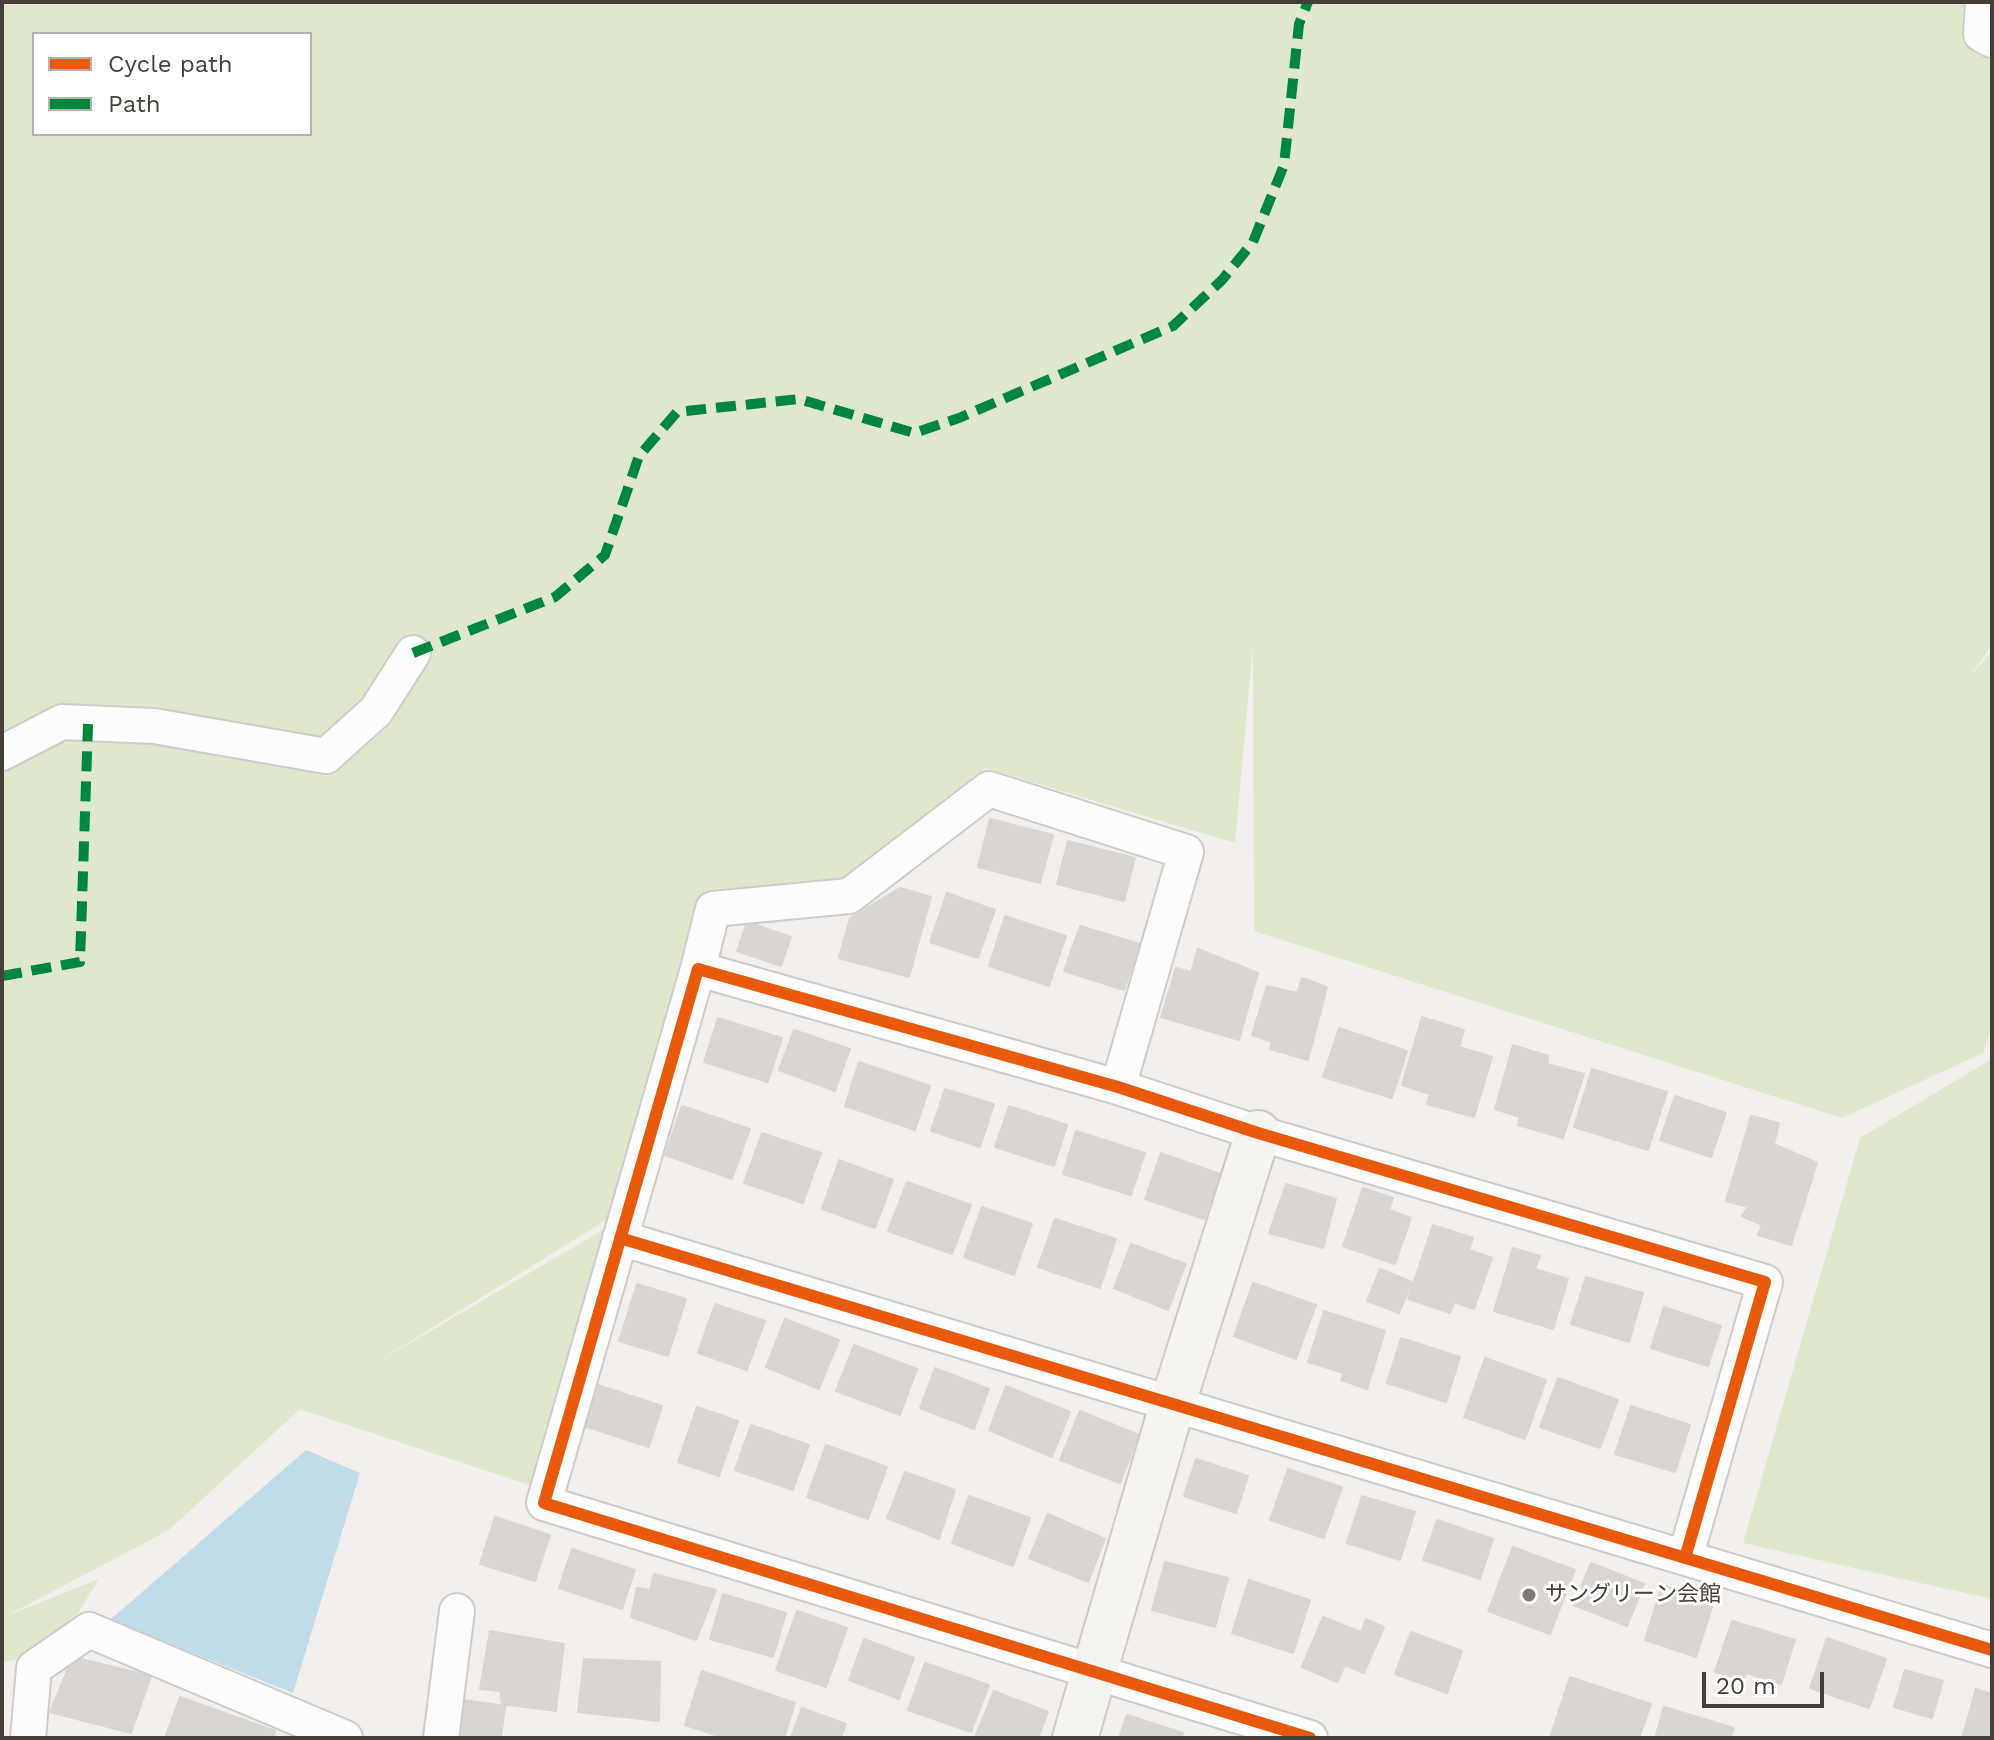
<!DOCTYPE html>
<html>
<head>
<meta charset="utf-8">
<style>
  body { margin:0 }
  #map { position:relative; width:1994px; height:1740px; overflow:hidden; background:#f1eeeb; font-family:"Work Sans",sans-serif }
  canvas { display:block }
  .frame { position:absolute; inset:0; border:4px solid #463f38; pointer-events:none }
  .legend { position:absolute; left:32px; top:32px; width:280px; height:104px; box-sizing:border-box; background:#fff; border:2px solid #b5b2af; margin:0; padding:10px 14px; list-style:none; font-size:24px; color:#463f38 }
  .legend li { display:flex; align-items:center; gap:16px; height:40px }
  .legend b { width:40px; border:2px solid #b5b2af }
  .scale { position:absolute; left:1702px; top:1672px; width:122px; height:36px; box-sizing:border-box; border:4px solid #463f38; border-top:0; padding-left:10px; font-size:24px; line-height:28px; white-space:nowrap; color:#463f38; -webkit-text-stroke:6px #fff; paint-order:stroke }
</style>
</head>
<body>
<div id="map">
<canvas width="1994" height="1740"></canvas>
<div class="frame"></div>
<ul class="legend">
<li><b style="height:10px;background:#e8590c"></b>Cycle path</li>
<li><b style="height:10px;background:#00873e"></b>Path</li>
</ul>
<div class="scale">20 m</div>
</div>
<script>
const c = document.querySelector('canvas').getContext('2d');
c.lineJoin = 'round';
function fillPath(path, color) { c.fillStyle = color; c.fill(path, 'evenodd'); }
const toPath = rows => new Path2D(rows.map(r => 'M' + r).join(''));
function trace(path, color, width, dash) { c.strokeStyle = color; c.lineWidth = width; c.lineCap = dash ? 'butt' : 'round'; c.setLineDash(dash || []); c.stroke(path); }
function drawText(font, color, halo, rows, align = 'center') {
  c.font = font + ' "Work Sans","Noto Sans JP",sans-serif'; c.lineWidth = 6; c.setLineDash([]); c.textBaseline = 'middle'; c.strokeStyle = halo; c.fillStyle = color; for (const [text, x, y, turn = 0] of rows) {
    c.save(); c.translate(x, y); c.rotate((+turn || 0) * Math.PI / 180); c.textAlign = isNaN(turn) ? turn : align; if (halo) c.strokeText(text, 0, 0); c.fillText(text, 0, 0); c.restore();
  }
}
const green = toPath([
  [2,2,1992,2,1992,645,1969,677,1992,652,1992,1026,1983,1053,1842,1118,1254,931,1253,644,1235,843,985,768,841,897,711,898,629,1206,359,1373,606,1228,547,1491,300,1409,169,1530,6,1616,99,1579,52,1655,2,1662],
  [34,34,310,34,310,134,34,134],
  [1992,1059,1992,1599,1743,1543,1860,1138]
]);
const water = toPath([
  [306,1450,360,1473,293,1693,110,1620]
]);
const building = toPath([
  [990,819,1053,835,1040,883,978,867,990,819],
  [1068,841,1135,858,1124,901,1057,884,1068,841],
  [900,888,931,897,909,977,839,958,850,918,900,888],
  [947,893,995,910,978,958,930,942,947,893],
  [1005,916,1066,936,1049,986,989,966,1005,916],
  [747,922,791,937,781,966,737,951,747,922],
  [1080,926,1140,944,1124,990,1064,971,1080,926],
  [1198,949,1258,973,1239,1040,1161,1017,1176,968,1191,972,1198,949],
  [1302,978,1327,987,1308,1060,1270,1049,1272,1042,1252,1035,1267,986,1297,993,1302,978],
  [1422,1017,1464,1030,1459,1047,1492,1057,1474,1117,1427,1104,1430,1094,1402,1085,1422,1017],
  [718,1018,782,1038,768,1082,704,1062,718,1018],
  [1339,1028,1407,1051,1392,1098,1323,1077,1339,1028],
  [794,1030,850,1049,835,1091,779,1070,794,1030],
  [1513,1045,1548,1056,1547,1064,1584,1074,1563,1138,1518,1125,1520,1117,1495,1109,1513,1045],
  [859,1062,930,1086,915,1130,845,1106,859,1062],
  [1592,1069,1667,1092,1648,1150,1574,1127,1592,1069],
  [945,1089,994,1104,980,1147,931,1131,945,1089],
  [1675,1096,1726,1113,1711,1157,1660,1140,1675,1096],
  [682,1106,750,1129,732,1179,665,1155,682,1106],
  [1009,1106,1067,1125,1054,1166,995,1147,1009,1106],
  [1751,1116,1779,1123,1774,1144,1817,1163,1791,1245,1758,1235,1762,1225,1742,1216,1748,1207,1726,1201,1751,1116],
  [1076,1131,1145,1153,1131,1195,1063,1174,1076,1131],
  [762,1133,821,1153,803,1203,744,1183,762,1133],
  [1161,1153,1220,1174,1204,1219,1145,1199,1161,1153],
  [839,1160,893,1180,875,1228,822,1209,839,1160],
  [907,1182,971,1205,952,1254,888,1231,907,1182],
  [1286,1184,1336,1199,1323,1248,1269,1233,1286,1184],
  [1363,1188,1393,1198,1389,1210,1411,1218,1395,1264,1343,1246,1363,1188],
  [982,1207,1032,1224,1014,1275,964,1257,982,1207],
  [1055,1219,1116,1239,1100,1288,1038,1267,1055,1219],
  [1433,1225,1473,1238,1469,1250,1492,1258,1474,1309,1454,1302,1450,1313,1408,1299,1433,1225],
  [1131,1244,1186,1264,1168,1310,1114,1288,1131,1244],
  [1513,1248,1540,1256,1535,1269,1568,1279,1553,1329,1494,1311,1513,1248],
  [1380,1269,1412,1282,1399,1313,1367,1301,1380,1269],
  [1586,1277,1643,1293,1629,1342,1571,1324,1586,1277],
  [1253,1283,1316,1305,1296,1359,1234,1336,1253,1283],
  [637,1284,686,1299,668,1356,619,1341,637,1284],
  [715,1304,765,1321,747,1370,698,1353,715,1304],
  [1664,1307,1721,1326,1708,1366,1651,1348,1664,1307],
  [1324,1311,1385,1331,1367,1389,1341,1380,1344,1373,1308,1362,1324,1311],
  [785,1319,839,1340,819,1389,766,1367,785,1319],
  [1401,1338,1460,1357,1446,1402,1387,1383,1401,1338],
  [854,1345,917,1369,900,1415,836,1391,854,1345],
  [1485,1358,1546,1380,1525,1439,1464,1417,1485,1358],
  [935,1368,989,1389,974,1429,920,1408,935,1368],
  [1558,1378,1618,1400,1600,1448,1540,1427,1558,1378],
  [598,1385,662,1406,649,1447,584,1426,598,1385],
  [1006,1386,1070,1412,1052,1457,989,1430,1006,1386],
  [1631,1406,1690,1425,1675,1472,1615,1454,1631,1406],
  [697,1407,738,1421,719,1476,678,1462,697,1407],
  [1080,1411,1139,1435,1120,1483,1060,1460,1080,1411],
  [751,1425,809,1445,793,1490,735,1470,751,1425],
  [826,1445,887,1467,868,1519,807,1497,826,1445],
  [1196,1459,1248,1476,1236,1513,1184,1496,1196,1459],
  [1288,1469,1342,1487,1324,1538,1270,1520,1288,1469],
  [905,1472,955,1490,939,1539,887,1518,905,1472],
  [969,1496,1030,1518,1013,1566,952,1543,969,1496],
  [1362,1496,1415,1512,1400,1560,1347,1543,1362,1496],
  [1048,1514,1105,1539,1088,1582,1029,1558,1048,1514],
  [495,1517,550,1535,535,1581,480,1564,495,1517],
  [1437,1520,1493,1539,1480,1579,1423,1560,1437,1520],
  [1513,1547,1575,1570,1550,1634,1488,1611,1513,1547],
  [572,1549,635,1570,622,1609,559,1588,572,1549],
  [1165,1562,1228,1578,1215,1627,1152,1610,1165,1562],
  [1591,1563,1644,1584,1627,1626,1574,1605,1591,1563],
  [654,1574,716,1590,696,1640,631,1617,637,1588,650,1590,654,1574],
  [1249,1580,1310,1600,1293,1653,1232,1633,1249,1580],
  [1662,1585,1714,1601,1696,1657,1645,1640,1662,1585],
  [723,1594,786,1613,773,1657,710,1639,723,1594],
  [797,1611,847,1628,826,1687,776,1670,797,1611],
  [1323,1617,1361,1632,1366,1619,1384,1627,1364,1673,1345,1665,1337,1682,1302,1667,1323,1617],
  [1732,1621,1795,1640,1781,1684,1747,1673,1742,1680,1715,1672,1732,1621],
  [490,1631,564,1644,556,1711,502,1704,500,1691,480,1689,490,1631],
  [1411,1632,1462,1651,1447,1693,1395,1674,1411,1632],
  [1827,1638,1886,1659,1869,1708,1810,1688,1827,1638],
  [864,1639,914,1658,899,1699,849,1680,864,1639],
  [73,1657,151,1676,131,1733,50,1712,73,1657],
  [584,1659,660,1662,659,1721,578,1712,584,1659],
  [925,1663,989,1685,971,1732,908,1710,925,1663],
  [1905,1670,1943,1681,1932,1718,1894,1707,1905,1670],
  [702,1671,795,1703,784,1738,725,1738,685,1725,702,1671],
  [1570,1677,1651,1704,1639,1738,1561,1738,1551,1735,1570,1677],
  [1976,1689,1992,1694,1992,1738,1962,1738,1976,1689],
  [994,1691,1048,1712,1038,1738,976,1735,994,1691],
  [180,1697,275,1731,273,1738,165,1738,180,1697],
  [457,1699,505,1706,501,1738,452,1738,457,1699],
  [1664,1707,1734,1728,1730,1738,1655,1738,1664,1707],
  [802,1708,846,1724,841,1738,791,1738,802,1708],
  [1127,1715,1183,1733,1181,1738,1119,1738,1127,1715]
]);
const street = toPath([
  [1983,2,1981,34,1992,40],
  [2,753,62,722,154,726,326,756,376,711,413,653],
  [698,969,713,909,849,896,989,789,1186,852,1118,1087],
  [620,1238,1992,1650],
  [28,1738,34,1668,89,1630,345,1738],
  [441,1738,457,1611],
  [1310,1738,544,1503,698,969,1118,1087,1258,1133,1765,1282,1685,1558]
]);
const secondary = toPath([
  [1075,1738,1172,1406,1258,1133]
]);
const quiet = toPath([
  [413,653,555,597,605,555,639,456,677,412,799,399,914,433,959,418,1173,326,1222,280,1253,242,1284,165,1299,24,1308,2],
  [2,976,80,962,88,724]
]);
const cycleway = toPath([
  [620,1238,1992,1650],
  [1310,1738,544,1503,698,969,1118,1087,1258,1133,1765,1282,1685,1558]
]);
const markers = [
  [1529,1595,8,"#827c77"]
];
const poiNames = [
  ["サングリーン会館",1545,1595]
];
fillPath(green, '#dfe8cd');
fillPath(water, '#c0dcea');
fillPath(building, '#d9d5d2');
trace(building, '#d9d5d1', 2);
trace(street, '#ceccc9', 38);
trace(secondary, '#cfcac2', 48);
trace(street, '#fdfcfc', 34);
trace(secondary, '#f6f4f0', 44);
trace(quiet, '#00873e', 10, [20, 10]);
trace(cycleway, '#e8590c', 12);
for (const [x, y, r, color] of markers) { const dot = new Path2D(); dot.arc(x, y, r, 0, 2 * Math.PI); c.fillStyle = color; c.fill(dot); trace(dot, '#fff', 3); }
drawText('22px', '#463f38', '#fff', poiNames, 'left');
</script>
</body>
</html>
